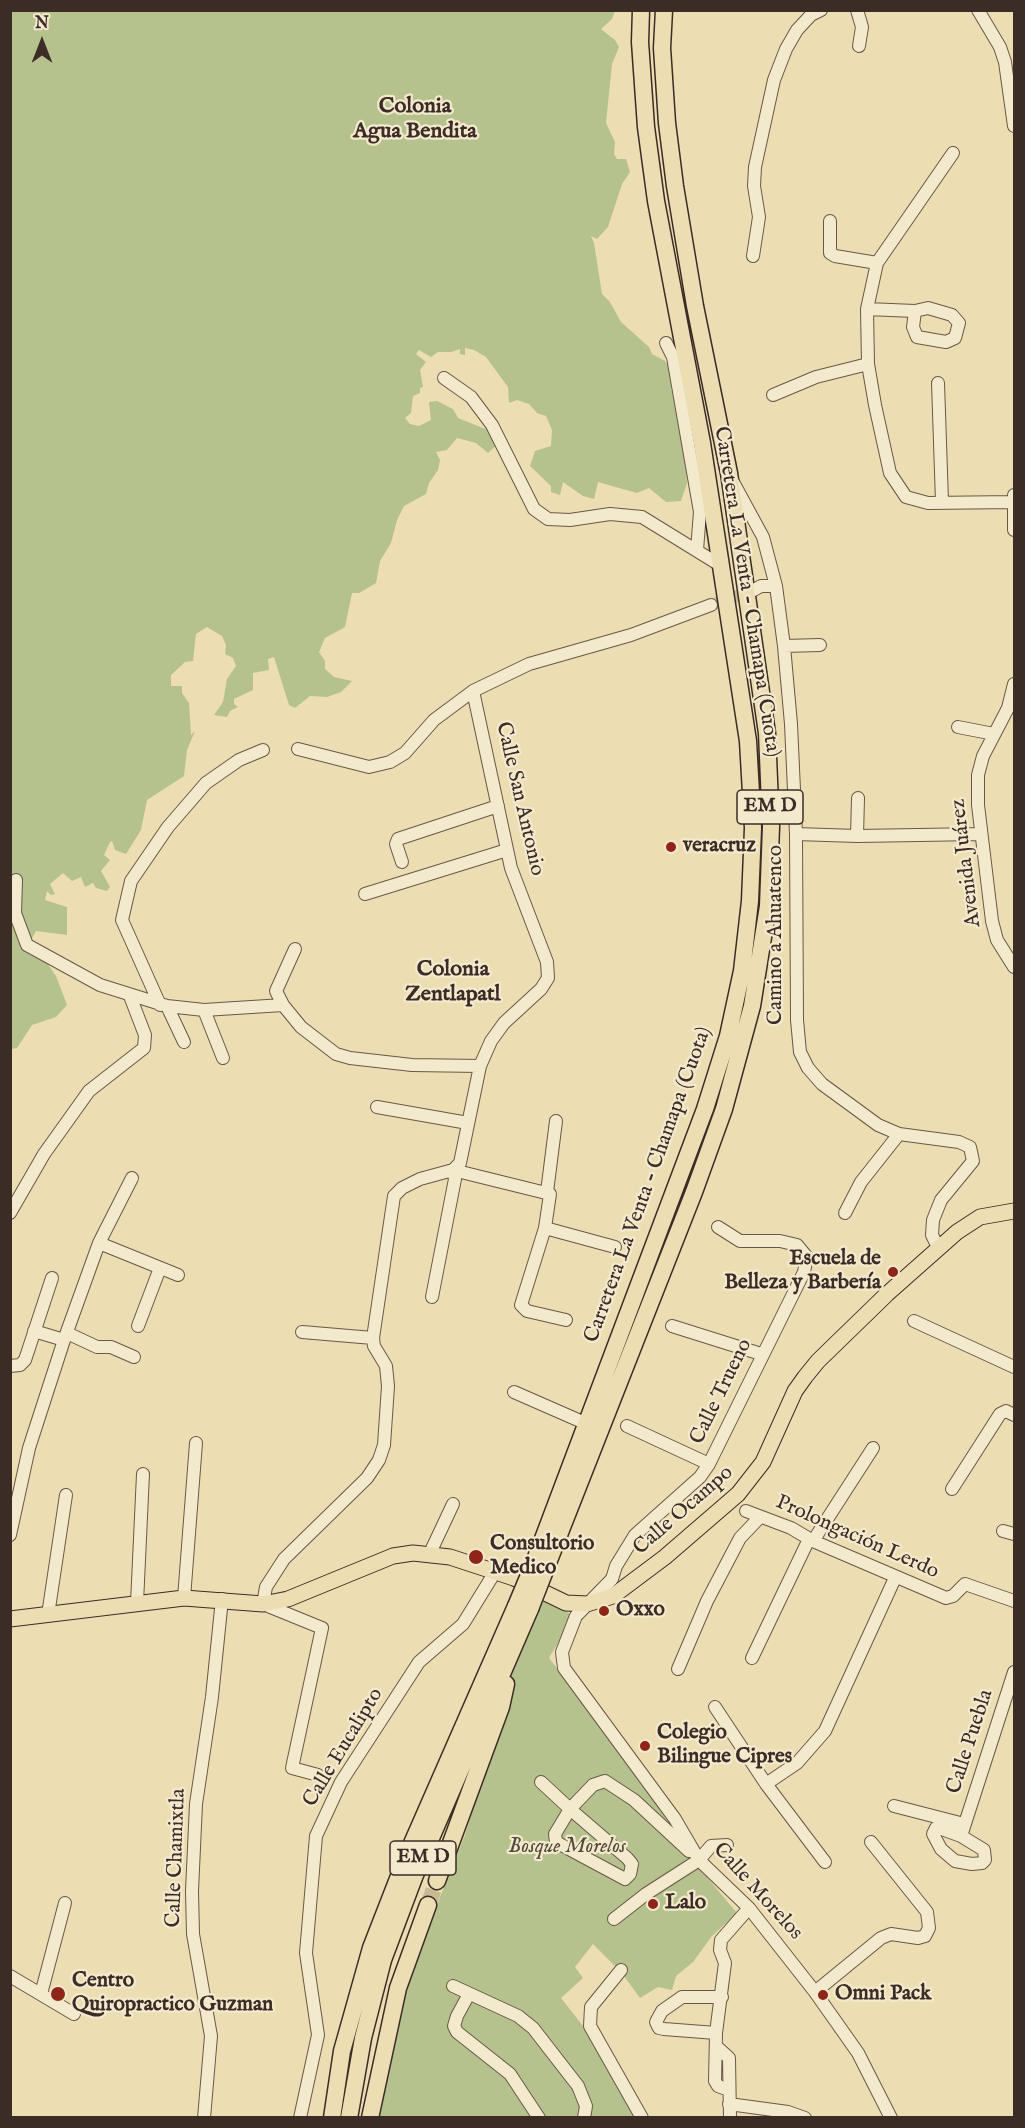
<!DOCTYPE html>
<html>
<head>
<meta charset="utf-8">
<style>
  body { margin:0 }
  #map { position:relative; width:1025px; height:2128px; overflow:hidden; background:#edddb2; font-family:"IM FELL English",serif }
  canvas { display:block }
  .frame { position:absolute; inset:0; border:12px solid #3b2c25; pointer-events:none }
  .north { position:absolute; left:12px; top:12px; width:60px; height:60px; -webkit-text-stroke:4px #f3e9cd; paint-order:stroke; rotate:0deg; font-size:16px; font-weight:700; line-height:24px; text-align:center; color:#3b2c25 }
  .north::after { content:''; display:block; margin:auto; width:21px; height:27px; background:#3b2c25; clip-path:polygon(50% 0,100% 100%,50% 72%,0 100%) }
</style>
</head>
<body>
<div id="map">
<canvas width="1025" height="2128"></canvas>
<div class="frame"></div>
<div class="north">N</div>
</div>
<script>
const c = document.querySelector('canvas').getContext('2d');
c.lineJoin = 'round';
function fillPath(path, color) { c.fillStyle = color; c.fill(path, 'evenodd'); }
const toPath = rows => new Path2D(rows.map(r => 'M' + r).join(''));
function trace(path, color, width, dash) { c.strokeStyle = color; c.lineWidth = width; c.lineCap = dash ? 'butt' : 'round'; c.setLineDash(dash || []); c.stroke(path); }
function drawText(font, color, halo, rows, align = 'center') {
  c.font = font + ' "IM FELL English",serif'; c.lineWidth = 4.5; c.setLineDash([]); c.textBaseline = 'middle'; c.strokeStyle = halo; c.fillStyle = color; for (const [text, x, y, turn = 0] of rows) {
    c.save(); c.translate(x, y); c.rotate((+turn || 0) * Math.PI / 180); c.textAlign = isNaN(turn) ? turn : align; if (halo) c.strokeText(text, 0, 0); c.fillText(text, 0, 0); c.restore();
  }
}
const green = toPath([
  [11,11,615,11,612,19,601,29,615,40,619,47,612,64,606,123,615,142,614,154,617,159,626,159,630,172,622,184,608,227,597,239,591,236,594,243,602,294,610,302,621,322,649,347,652,354,665,361,671,369,671,388,685,442,687,483,681,501,666,502,649,488,637,493,598,482,594,499,583,496,563,482,560,495,551,492,551,486,530,466,535,451,551,446,552,430,546,416,537,413,529,404,517,400,509,403,508,387,486,357,474,350,465,348,465,355,460,354,460,349,451,352,438,352,431,357,419,350,416,354,426,362,420,370,423,387,420,388,420,393,413,396,411,413,405,418,410,424,419,426,431,420,429,402,437,401,453,409,458,418,488,430,494,428,499,443,488,453,476,443,457,438,447,450,436,452,440,460,438,470,429,483,426,494,404,506,397,520,391,543,380,561,376,583,359,593,352,593,345,627,325,638,319,652,325,661,325,669,334,677,352,681,341,692,327,697,310,696,295,708,289,705,274,657,268,659,269,670,253,673,253,690,234,699,234,704,238,707,230,711,227,717,214,715,223,702,227,679,236,666,233,658,225,654,226,645,222,636,207,627,196,634,193,661,185,662,171,675,171,686,182,686,182,693,189,703,191,735,195,731,187,750,184,776,147,800,141,830,126,854,115,850,112,841,110,842,104,855,110,860,101,871,110,887,107,891,96,888,93,883,85,887,81,877,72,881,63,873,50,884,55,894,51,895,47,891,45,900,67,907,67,935,36,931,31,940,56,976,67,1005,56,1017,32,1025,17,1048,11,1049],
  [540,1600,560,1606,570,1614,568,1626,549,1658,621,1751,695,1863,737,1913,712,1936,693,1962,676,1976,672,1990,658,1987,640,1998,621,1972,593,1944,575,1967,583,1978,561,1998,587,2031,641,2117,379,2118,402,2007,420,1947,465,1835,506,1703,512,1668]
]);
const minorTunnel = toPath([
  [711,605,752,591]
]);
const highwayTunnel = toPath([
  [428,1905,437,1881]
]);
const minor = toPath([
  [857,10,862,27,859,46],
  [978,10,1000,47,1005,62,1014,126],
  [953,153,877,263,867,309,868,364,875,405,890,473,906,497,928,503,1014,502],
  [830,221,830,253,835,256,877,263],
  [753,256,759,217,754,186,755,167,774,80,786,49,797,30,811,15,821,10],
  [867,309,915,311,928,308,952,315,959,323,955,338,946,342,917,337,913,327,915,311],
  [666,343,673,357,700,512,697,550],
  [444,378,471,397,492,425,534,509,548,519,570,520,610,514,642,517,715,562],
  [938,383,942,502],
  [773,395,816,377,868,364],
  [732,480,763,537,776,586,784,646,791,724,796,834,797,1020,800,1052,808,1068,822,1084,878,1125,899,1134,959,1142,970,1147,973,1161,941,1200,933,1220,932,1235,938,1247],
  [1014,495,1014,530],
  [752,591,761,586,776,586],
  [784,646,820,645],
  [1014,684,1008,708,983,756,978,775,978,805,992,921,997,940,1014,967],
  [958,727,994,734],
  [298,749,369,767,390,762,405,753,434,720,473,691,529,664,631,635,711,605],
  [796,834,857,836,980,834],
  [857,836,858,798],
  [402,862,396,844,398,839,498,806],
  [16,880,15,913,27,945,100,985,167,1006,204,1010,283,1005,301,1027,336,1054,350,1058,412,1065,480,1066],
  [365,894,507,850],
  [160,1005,122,920,131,881,168,827,206,783,239,760,263,750],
  [283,1005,276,991,295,949],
  [167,1006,184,1042],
  [204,1010,223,1058],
  [377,1107,468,1123],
  [547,1192,556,1121],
  [10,1213,44,1154,89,1091,144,1048,145,1035,130,996],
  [845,1213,861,1182,899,1134],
  [718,1227,740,1241,780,1241,797,1245,807,1257,804,1272,709,1464,700,1477,635,1535,616,1566,612,1579,576,1616,562,1652,564,1668,675,1819,699,1860,749,1908,815,1992,858,2053,891,2118],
  [545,1228,615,1247],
  [99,1243,132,1178],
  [432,1297,455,1179,453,1170,550,1194,545,1228,521,1305,527,1311,566,1320],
  [914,1321,1014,1367],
  [138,1326,160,1268],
  [672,1326,761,1354],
  [34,1331,64,1340],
  [302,1332,373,1338],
  [67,1333,97,1347,111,1347,134,1357],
  [10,1366,20,1365,25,1360,52,1278],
  [514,1392,578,1420],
  [627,1426,709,1464],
  [952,1489,1000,1414,1006,1411,1014,1415],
  [746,1511,791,1528,813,1541,946,1598,953,1596,965,1584,1014,1601],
  [1003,1531,1014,1534],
  [10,1535,29,1448,64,1340,99,1243,178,1275],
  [813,1541,873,1448],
  [430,1553,453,1504],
  [184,1598,196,1443],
  [137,1603,143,1474],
  [48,1615,66,1495],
  [752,1658,809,1539],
  [678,1669,707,1601,740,1538,760,1517],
  [715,1707,766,1784,825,1862],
  [318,1775,292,1768,322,1628,263,1604,266,1587,284,1559,367,1478,379,1460,384,1445,388,1386,386,1366,374,1346,373,1338,394,1196,402,1188,420,1179,453,1170,460,1163,480,1066,491,1041,504,1023,541,989,548,978,547,962,511,868,473,691],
  [541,1782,570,1809,593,1785,605,1781,634,1800,689,1851],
  [766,1784,797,1763,825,1731,895,1578],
  [894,1806,964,1824],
  [570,1809,627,1858,632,1864,630,1874,625,1879,556,1842,555,1834,570,1809],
  [961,1836,939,1828,936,1828,933,1834,941,1849,955,1861,972,1864,982,1863,985,1860,984,1850,961,1836,1014,1672],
  [614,1919,646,1894,699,1860,711,1846,727,1845],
  [621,1970,591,2007,590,2026,642,2118],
  [10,1976,74,2014],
  [453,1986,518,2016,533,2028,578,2086,586,2106,584,2118],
  [815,1992,881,1938,891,1934,918,1938,925,1936,929,1928,927,1912,871,1842],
  [41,1994,65,1903],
  [469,1994,457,2016,454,2026,457,2032,510,2074,539,2118],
  [716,2033,664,2029,659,2028,656,2022,662,2011,682,1997,722,1997],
  [718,2048,729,2058,730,2118],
  [729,2090,718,2086,715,2081,716,2033,725,1963,720,1950,721,1940,749,1908],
  [729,2104,788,2112,805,2118],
  [204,2118,211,2036,193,1934,192,1891,196,1804,212,1697,222,1599],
  [300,2118,318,2035,306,1953,316,1836,341,1782,419,1662,463,1624,495,1572]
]);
const major = toPath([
  [10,1619,184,1598,263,1604,288,1599,393,1556,413,1553,450,1557,514,1578,566,1603,587,1604,613,1596,665,1557,738,1494,763,1462,795,1391,805,1377,818,1361,887,1294,957,1232,980,1217,1014,1211]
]);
const highway = toPath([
  [532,1568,705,1109,728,1036,742,971,750,901,753,828,748,741,702,443,656,201,646,127,640,42,641,10],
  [544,1573,694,1192,724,1109,752,1006,768,906,771,827,767,733,729,473,695,306,675,186,667,123,662,48,664,10],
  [437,1881,501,1707,506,1684],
  [332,2118,342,2051,371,1948,410,1848,516,1606],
  [349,2118,363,2038,383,1960,415,1875,530,1609],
  [370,2118,398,1988,428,1905]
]);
const highwayBridge = toPath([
  [516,1606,532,1568],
  [530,1609,544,1573]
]);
const markers = [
  [671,847,6,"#8f2418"],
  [893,1272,6,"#8f2418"],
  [476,1557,8,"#8f2418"],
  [604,1611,6,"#8f2418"],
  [645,1746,6,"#8f2418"],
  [653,1904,6,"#8f2418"],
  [58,1994,8,"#8f2418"],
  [823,1995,6,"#8f2418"]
];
const shields = [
  [770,807,66],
  [423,1858,66]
];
const shieldNames = [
  ["EM D",770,807],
  ["EM D",423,1858]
];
const streetNames = [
  ["Carretera La Venta - Chamapa (Cuota)",746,592,81],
  ["Calle San Antonio",519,799,77],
  ["Avenida Juárez",967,863,-97],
  ["Camino a Ahuatenco",777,935,-90],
  ["Carretera La Venta - Chamapa (Cuota)",649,1185,-70],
  ["Calle Trueno",722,1392,-64],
  ["Calle Ocampo",684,1511,-41],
  ["Prolongación Lerdo",857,1538,24],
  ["Calle Puebla",971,1742,-72],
  ["Calle Eucalipto",344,1748,-59],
  ["Calle Chamixtla",177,1858,-88],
  ["Calle Morelos",757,1892,48]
];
const poiNames = [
  ["veracruz",683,847],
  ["Escuela de",881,1260,"right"],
  ["Belleza y Barbería",881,1284,"right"],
  ["Consultorio",490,1545],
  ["Medico",490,1569],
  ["Oxxo",616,1611],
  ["Colegio",657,1734],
  ["Bilingue Cipres",657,1758],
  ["Lalo",665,1904],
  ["Centro",72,1982],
  ["Quiropractico Guzman",72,2006],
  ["Omni Pack",835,1995]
];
const parkNames = [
  ["Bosque Morelos",567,1848]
];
const neighbourhoodNames = [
  ["Colonia",415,107],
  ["Agua Bendita",415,132],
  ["Colonia",453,970],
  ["Zentlapatl",453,995]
];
fillPath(green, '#b5c28e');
trace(minorTunnel, '#c9ba96', 12, [12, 6]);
trace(highwayTunnel, '#c9ba96', 16, [16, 8]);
trace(minor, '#685848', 14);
trace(major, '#3b2c25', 17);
trace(highway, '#3b2c25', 19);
trace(minor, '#f3e9cd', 12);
trace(major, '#edddb2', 15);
trace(highway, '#edddb2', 16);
trace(highwayBridge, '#3b2c25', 19, []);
trace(highwayBridge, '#edddb2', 16);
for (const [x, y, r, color] of markers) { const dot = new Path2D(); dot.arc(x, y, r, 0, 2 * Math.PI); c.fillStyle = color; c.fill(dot); trace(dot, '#f3e9cd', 2); }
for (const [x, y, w] of shields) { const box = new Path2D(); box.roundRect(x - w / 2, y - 17, w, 34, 4.5); c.fillStyle = '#f3e9cd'; c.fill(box); trace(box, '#3b2c25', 1.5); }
drawText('bold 20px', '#3b2c25', null, shieldNames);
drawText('21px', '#3b2c25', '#f3e9cd', streetNames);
drawText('bold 21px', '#3b2c25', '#f3e9cd', poiNames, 'left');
drawText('italic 21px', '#534a3a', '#f3e9cd', parkNames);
drawText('bold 22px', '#3b2c25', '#f3e9cd', neighbourhoodNames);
</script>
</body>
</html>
